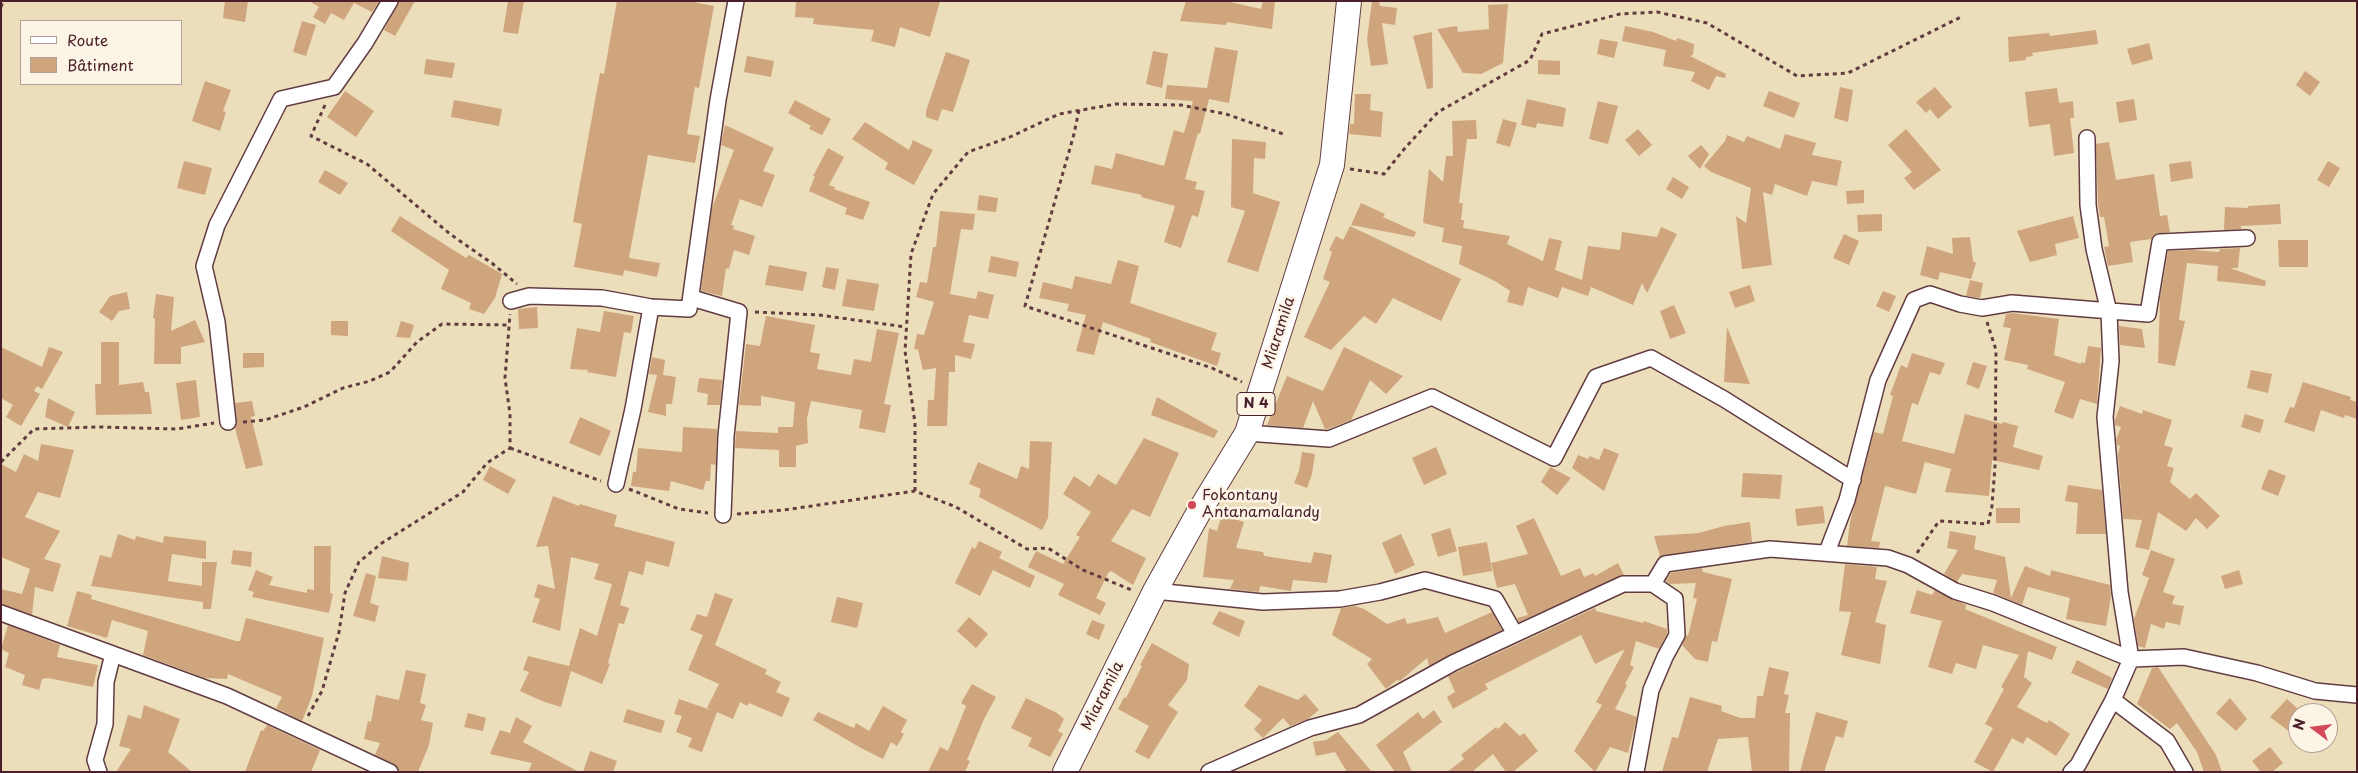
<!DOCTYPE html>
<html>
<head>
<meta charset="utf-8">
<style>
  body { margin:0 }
  #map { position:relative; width:2358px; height:773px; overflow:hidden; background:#ecdebb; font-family:"Playpen Sans",sans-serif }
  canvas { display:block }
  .frame { position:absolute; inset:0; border:2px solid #4a1f2b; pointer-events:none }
  .legend { position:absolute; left:20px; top:20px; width:162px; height:65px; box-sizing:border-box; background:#fcf5e5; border:1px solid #b59f9b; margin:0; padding:6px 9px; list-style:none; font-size:15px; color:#4a1f2b }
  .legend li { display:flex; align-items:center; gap:10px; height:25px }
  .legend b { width:25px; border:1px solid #b59f9b }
  .north { position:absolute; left:2288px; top:703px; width:50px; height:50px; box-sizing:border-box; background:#fcf5e5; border:1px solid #b59f9b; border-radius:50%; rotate:285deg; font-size:14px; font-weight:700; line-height:20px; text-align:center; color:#4a1f2b }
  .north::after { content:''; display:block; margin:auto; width:18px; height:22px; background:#d1495b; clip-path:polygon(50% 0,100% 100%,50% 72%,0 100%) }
</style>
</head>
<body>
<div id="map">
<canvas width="2358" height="773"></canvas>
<div class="frame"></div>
<ul class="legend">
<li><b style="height:6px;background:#fff"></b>Route</li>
<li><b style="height:14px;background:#cea57d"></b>Bâtiment</li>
</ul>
<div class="north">N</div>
</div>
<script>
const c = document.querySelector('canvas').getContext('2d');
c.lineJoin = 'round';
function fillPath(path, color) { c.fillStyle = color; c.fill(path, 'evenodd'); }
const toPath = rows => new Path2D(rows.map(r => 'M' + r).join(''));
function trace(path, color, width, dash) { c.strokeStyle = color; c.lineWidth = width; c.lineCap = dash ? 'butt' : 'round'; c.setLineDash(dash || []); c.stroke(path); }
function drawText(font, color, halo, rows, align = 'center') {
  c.font = font + ' "Playpen Sans",sans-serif'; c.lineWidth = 5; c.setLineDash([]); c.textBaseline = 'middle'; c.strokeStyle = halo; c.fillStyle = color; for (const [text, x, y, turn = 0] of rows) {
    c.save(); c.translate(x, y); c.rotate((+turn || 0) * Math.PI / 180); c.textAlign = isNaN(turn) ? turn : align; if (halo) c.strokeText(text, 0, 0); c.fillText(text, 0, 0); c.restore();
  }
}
const building = toPath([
  [225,1,248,1,245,22,223,18],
  [309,1,379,1,372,12,354,3,344,20,331,13,325,24,313,17,319,7],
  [399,1,415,1,395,36,384,30],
  [508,1,524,1,518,34,503,32],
  [617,1,688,1,714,6,699,88,695,87,687,134,700,136,695,163,648,155,629,258,660,263,657,277,624,270,623,276,574,267,582,224,573,222,600,73,604,74],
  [796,1,940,1,930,37,900,27,895,47,871,41,874,30,813,24,814,18,795,17],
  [1186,1,1226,1,1261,9,1263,1,1275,1,1272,29,1227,22,1226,25,1180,21],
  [1372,1,1379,1,1380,6,1397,8,1395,25,1382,23,1388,64,1371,66,1367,39],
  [1508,4,1503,63,1481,74,1463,73,1437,29,1457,26,1458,32,1489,29,1488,5],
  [302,21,316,25,306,56,293,52],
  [1625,26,1653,32,1676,41,1677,38,1694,44,1693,55,1690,56,1726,74,1725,78,1716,76,1709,90,1691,81,1695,72,1663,66,1666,50,1622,41],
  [2096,30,2098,44,2032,53,2033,56,2026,57,2026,60,2009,62,2008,37,2049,33,2050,36],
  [1432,32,1433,88,1427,89,1413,36],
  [1600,39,1618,42,1614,58,1597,54],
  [2149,43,2153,59,2132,65,2127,49],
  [1215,47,1238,51,1229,103,1209,99,1200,134,1198,133,1185,179,1197,182,1195,189,1205,191,1198,217,1192,215,1181,248,1164,242,1175,206,1141,197,1142,195,1091,184,1095,165,1112,169,1116,153,1164,166,1174,130,1184,133,1193,101,1165,99,1167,85,1207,88],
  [1153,51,1168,54,1162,88,1146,84],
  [946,52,970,60,953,112,942,109,938,121,926,117,926,111],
  [747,56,774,61,771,77,744,72],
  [426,59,455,63,452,78,424,74],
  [1538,60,1560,61,1560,75,1538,74],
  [2305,71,2320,82,2310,96,2296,85],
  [205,81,231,90,223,111,226,112,220,131,192,121],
  [1840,87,1853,90,1848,122,1834,118],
  [1935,87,1952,107,1938,119,1930,109,1926,113,1916,102],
  [2057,88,2059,103,2073,101,2074,118,2070,118,2074,153,2054,156,2050,124,2029,127,2025,92],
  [345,91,374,111,356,137,327,117],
  [1769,91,1800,103,1794,118,1763,106],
  [1355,94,1371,94,1370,110,1383,112,1381,137,1349,134,1350,124,1354,124],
  [1527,99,1566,108,1563,127,1537,123,1536,128,1521,125],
  [2134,99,2137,120,2119,123,2116,102],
  [454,100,502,109,499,126,451,117],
  [795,100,831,119,822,135,809,129,811,126,788,113],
  [1598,101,1618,106,1608,144,1589,139],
  [1503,119,1517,123,1510,147,1496,143],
  [1476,120,1477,139,1467,139,1459,203,1463,203,1461,220,1464,220,1463,228,1510,236,1507,244,1543,261,1549,238,1562,241,1555,270,1582,280,1588,246,1620,250,1622,232,1657,237,1661,227,1677,234,1647,293,1642,283,1633,305,1591,287,1588,296,1562,287,1558,298,1528,287,1523,306,1507,302,1510,291,1495,281,1459,264,1462,246,1442,242,1444,228,1423,223,1429,169,1443,182,1446,156,1453,156,1452,121],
  [865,122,909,150,913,140,933,150,914,185,885,169,888,163,852,139],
  [725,125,774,148,763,171,775,175,762,207,740,199,731,225,734,226,733,229,755,236,749,255,734,250,729,269,726,268,722,296,701,291,712,208,734,150,721,145],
  [1638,129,1652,145,1639,156,1625,140],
  [1906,129,1941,170,1914,190,1904,178,1912,172,1888,145],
  [1785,134,1816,143,1812,155,1842,161,1837,186,1812,181,1807,196,1775,184,1772,195,1763,192,1772,265,1742,269,1736,216,1746,223,1751,188,1711,172,1704,166,1725,141,1727,135,1744,142,1747,136,1780,149],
  [1232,139,1266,142,1265,159,1254,158,1253,193,1280,202,1258,272,1227,262,1245,211,1231,207],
  [2109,142,2116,180,2154,174,2160,216,2167,215,2170,232,2156,234,2151,239,2130,242,2133,262,2108,266,2104,247,2109,246,2104,217,2100,217,2098,204,2096,144],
  [1701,145,1709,154,1700,169,1688,156],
  [828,148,844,157,829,185,835,187,834,189,870,202,863,220,845,214,847,208,809,191,815,176,813,176],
  [184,161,212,168,205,195,177,188],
  [2191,161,2193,178,2171,182,2169,164],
  [2328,161,2340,168,2329,187,2317,180],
  [325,170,348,183,340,195,318,182],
  [1673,177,1689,187,1682,199,1666,189],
  [1864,190,1864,203,1847,204,1846,191],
  [979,195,998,198,996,212,977,210],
  [1361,203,1385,214,1383,217,1416,232,1414,237,1351,225],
  [2280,204,2281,224,2241,226,2241,229,2224,230,2225,207,2248,208,2248,206],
  [940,211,975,214,973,230,961,229,950,294,976,299,978,291,994,295,988,319,969,315,963,342,975,344,971,359,955,355,955,372,949,372,947,426,927,426,928,400,934,400,936,368,923,370,918,350,914,349,917,334,924,335,934,302,916,297,920,282,927,283,933,247,936,247],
  [1882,214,1882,231,1858,232,1857,215],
  [400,216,466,258,469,255,502,274,495,298,484,314,469,309,471,303,441,289,449,270,391,231],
  [2073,216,2079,238,2055,244,2057,255,2030,262,2017,231],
  [1350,226,1461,279,1441,321,1393,298,1376,324,1364,316,1331,350,1304,337,1330,282,1323,279,1332,252,1329,250,1336,236,1343,240],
  [1844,234,1859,241,1849,265,1833,258],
  [1970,237,1973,261,1976,263,1971,279,1940,272,1938,280,1920,275,1927,246,1953,254,1952,238],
  [2278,240,2308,240,2308,267,2279,267],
  [2240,248,2238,268,2230,268,2266,281,2265,286,2217,281,2218,266,2187,263,2179,320,2185,321,2175,366,2158,363,2160,299,2168,251,2193,250,2219,252,2220,249],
  [991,256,1019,262,1016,277,988,272],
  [1118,260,1139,266,1130,303,1217,333,1211,350,1221,353,1217,366,1150,342,1151,339,1103,322,1094,355,1076,351,1086,315,1067,311,1069,304,1039,298,1043,282,1072,289,1075,276,1111,284],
  [769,265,807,272,803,291,765,285],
  [826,267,839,269,835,290,822,287],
  [847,279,879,284,874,311,842,306],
  [1970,280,1983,283,1980,298,1966,296],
  [1750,285,1755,301,1735,308,1729,292],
  [1883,291,1896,296,1889,312,1876,306],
  [127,292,130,309,119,311,112,321,99,312,110,296],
  [156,294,174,297,171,331,195,320,205,342,181,347,181,364,154,364,155,319,153,318],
  [1674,305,1686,333,1670,339,1660,311],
  [537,307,538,328,519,329,518,309],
  [604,311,634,316,631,333,624,332,616,377,587,372,588,370,570,369,577,328,600,332],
  [2012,313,2059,319,2054,355,2081,364,2081,362,2085,363,2088,346,2101,348,2097,404,2080,399,2073,419,2054,412,2065,382,2027,369,2028,365,2004,360,2011,328,2003,327,2006,314],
  [766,316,815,325,810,352,820,354,817,369,851,375,854,359,871,362,877,329,899,333,884,404,891,405,885,433,859,428,862,410,811,401,807,419,808,443,796,446,796,467,779,467,779,450,735,448,736,431,778,433,778,427,793,427,795,402,761,396,761,406,739,405,746,344,760,346],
  [331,321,348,321,348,336,331,335],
  [401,321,414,325,410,338,396,337],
  [2119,326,2142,329,2145,348,2120,345],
  [1727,327,1750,384,1724,382],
  [101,342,119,342,119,385,143,382,145,392,149,392,152,414,96,415,95,384,101,384],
  [1,347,42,367,49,347,63,352,42,389,37,386,34,391,40,394,21,426,6,417,13,405,1,398],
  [1344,347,1403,376,1386,394,1370,380,1351,420,1328,429,1325,429,1313,401,1303,428,1267,425,1287,376,1323,391],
  [243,353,264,353,264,367,243,368],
  [1912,353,1945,363,1940,375,1930,372,1918,405,1912,403,1902,441,1954,454,1965,414,2002,424,2003,422,2018,426,2013,447,2043,456,2039,470,1992,460,1989,496,1945,492,1951,469,1925,462,1916,494,1885,486,1871,541,1880,542,1879,548,1847,546,1850,522,1874,432,1883,434,1893,396,1890,395,1901,365,1907,368],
  [652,357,665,360,663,375,676,377,672,404,666,404,666,416,648,412,657,375,649,374],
  [1973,362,1987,366,1979,389,1966,384],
  [2251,370,2272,374,2268,393,2247,388],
  [699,378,722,380,720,405,707,405,708,394,697,392],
  [196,380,200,417,181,420,176,383],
  [2303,382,2351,397,2350,400,2357,402,2357,419,2345,415,2344,418,2321,410,2314,432,2284,422,2290,407,2294,408],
  [1157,397,1218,431,1214,438,1151,415],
  [48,398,75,412,68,427,45,417],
  [252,401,255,416,251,417,263,465,246,469,235,428,237,421,235,403],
  [2120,406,2142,414,2143,410,2172,420,2164,445,2173,448,2167,466,2174,468,2170,482,2190,499,2196,493,2220,516,2207,529,2196,518,2186,531,2158,512,2149,550,2135,547,2142,520,2123,519,2118,454,2120,446,2117,445,2116,440,2121,427,2115,425,2115,420],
  [2245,414,2264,420,2260,433,2241,427],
  [580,417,611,431,600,456,569,443],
  [683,427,717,429,716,465,711,464,710,481,706,481,703,490,671,481,669,491,631,486,633,472,636,472,638,448,682,452],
  [1144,438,1179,453,1150,517,1132,509,1111,541,1146,558,1133,585,1111,571,1108,573,1096,598,1106,603,1100,615,1058,595,1064,584,1028,567,1036,551,1063,564,1080,537,1076,535,1091,512,1063,494,1074,476,1090,487,1098,474,1116,485],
  [1030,441,1052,442,1048,518,1042,530,979,497,981,489,969,484,978,462,1017,479,1021,466,1029,469],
  [41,444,74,450,60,498,38,492,25,517,60,531,44,559,61,564,53,592,35,587,32,615,1,604,1,589,22,594,30,569,1,557,1,464,16,472,24,454,38,461],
  [1436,447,1447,474,1424,485,1412,458],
  [1604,448,1619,454,1604,491,1572,468,1578,455,1588,459,1590,456,1599,460],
  [1302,452,1315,454,1312,474,1307,488,1294,483,1299,471],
  [490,466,516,480,508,494,483,480],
  [1550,467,1571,478,1557,495,1541,482],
  [2269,469,2286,476,2278,496,2261,489],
  [1743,473,1782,475,1780,499,1741,497],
  [2068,485,2102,490,2106,534,2076,534,2078,503,2065,501],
  [553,496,579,506,580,504,617,515,614,526,675,542,669,567,646,561,643,575,629,571,620,605,629,608,624,624,619,623,608,663,610,664,602,684,571,671,561,707,542,701,520,691,529,672,523,670,528,656,569,666,580,628,597,636,612,584,594,579,599,564,571,557,560,631,532,622,540,599,534,597,538,584,555,589,548,546,536,547],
  [1823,506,1825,523,1797,526,1795,509],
  [1996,508,2020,508,2020,523,1996,523],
  [1222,515,1244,522,1236,548,1263,552,1264,556,1311,563,1314,552,1332,555,1327,583,1293,580,1291,591,1260,586,1259,592,1230,589,1234,580,1203,577,1209,528,1217,531],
  [1534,518,1561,576,1580,568,1584,577,1594,573,1595,576,1618,563,1624,575,1519,622,1517,618,1528,615,1515,584,1497,588,1491,563,1528,554,1516,526],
  [1750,522,1752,542,1660,556,1654,536,1699,533,1724,526],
  [1450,528,1457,551,1438,557,1431,534],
  [1950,531,1976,536,1974,549,2005,557,2011,598,2025,566,2050,576,2051,570,2110,585,2111,596,2106,626,2066,619,2070,598,2028,587,2022,605,1993,593,1997,580,1962,574,1957,582,1944,574,1958,550,1947,548],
  [118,534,135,540,136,536,163,543,164,536,206,541,206,559,172,554,168,581,202,586,202,562,217,562,211,609,203,609,203,602,91,586,100,555,111,558],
  [1401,534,1415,565,1395,574,1382,543],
  [979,541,1002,552,999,558,1035,576,1030,588,993,570,980,596,955,583,972,547,975,549],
  [1487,542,1492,571,1463,576,1458,547],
  [314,546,331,546,330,593,333,594,329,613,252,597,254,592,248,590,256,570,273,577,269,585,307,593,307,589,314,590],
  [233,550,252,552,251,567,231,564],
  [2151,550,2175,559,2163,592,2175,596,2172,604,2184,606,2180,625,2166,622,2164,629,2151,624,2145,648,2138,646,2134,619,2149,578,2142,575],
  [382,556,409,563,407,581,378,578],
  [1845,564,1877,567,1875,579,1887,581,1875,622,1886,625,1880,664,1841,655,1851,612,1839,611],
  [1702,568,1703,572,1732,579,1717,642,1712,641,1708,662,1695,659,1682,645,1686,635,1688,636,1697,599,1693,598,1696,583,1670,584,1666,581,1671,573],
  [2239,570,2243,584,2225,589,2221,576],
  [366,573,376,576,370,603,379,606,375,622,353,616],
  [1917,590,1932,595,1935,590,1966,605,1965,609,2057,647,2052,660,2028,651,2024,677,2032,683,2017,707,2047,723,2049,720,2070,734,2056,756,2027,737,2023,744,2012,738,1993,772,1974,762,1993,728,1985,724,2004,689,2001,687,2019,655,1983,645,1976,669,1956,663,1952,674,1928,667,1942,621,1910,613],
  [77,591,92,595,91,599,236,641,240,641,246,618,324,638,312,696,302,721,276,708,282,697,228,674,227,679,205,678,143,655,148,631,112,620,107,638,67,626],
  [715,593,733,599,715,645,767,670,765,674,781,682,776,692,790,698,782,717,749,703,747,706,740,702,733,719,717,712,702,752,688,747,692,738,676,732,682,716,674,714,679,699,714,711,707,708,719,684,688,670,703,635,690,630,697,614,707,617],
  [837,597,863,603,857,628,831,622],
  [1355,606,1364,609,1387,624,1405,618,1407,624,1438,617,1445,633,1492,612,1502,630,1429,666,1427,658,1400,681,1397,680,1386,689,1367,664,1372,659,1332,635,1341,608],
  [1595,608,1596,611,1643,623,1644,621,1667,629,1667,634,1659,649,1636,641,1630,665,1634,667,1625,684,1627,685,1615,709,1637,717,1628,753,1610,747,1595,772,1574,751,1602,705,1596,702,1625,649,1595,664,1581,635,1485,684,1488,689,1453,709,1447,697,1455,692,1448,676],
  [1219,611,1245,621,1239,637,1212,624],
  [969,617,988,634,976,648,957,631],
  [1092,620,1105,625,1099,640,1086,634],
  [8,625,60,645,57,657,98,665,93,687,48,678,42,679,39,690,22,685,25,675,5,667,9,653,1,649],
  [1152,643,1189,664,1187,680,1168,705,1178,712,1149,759,1135,752,1149,726,1118,709,1124,697,1126,698,1142,666,1140,665],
  [2077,660,2112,678,2108,689,2071,673],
  [1769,667,1789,672,1784,694,1789,695,1785,713,1790,713,1789,772,1752,772,1748,737,1718,739,1707,772,1662,772,1672,737,1678,738,1690,697,1722,706,1721,711,1740,718,1755,718,1757,696,1763,696],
  [2158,667,2216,755,2222,772,2204,772,2197,752,2177,723,2170,729,2137,704,2152,668],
  [406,670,426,674,420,703,426,705,421,720,433,723,429,745,418,772,399,772,394,764,375,755,380,743,364,739,368,721,371,722,376,695,399,700],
  [972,684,996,697,984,719,967,760,970,761,965,772,928,772,940,747,948,751,966,706,961,703],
  [1259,685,1298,700,1305,694,1319,710,1308,719,1290,726,1283,718,1263,738,1254,729,1262,720,1244,706],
  [1026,698,1057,713,1064,719,1058,731,1063,734,1050,757,1028,746,1032,738,1011,728],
  [2230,698,2247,719,2236,731,2216,713],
  [2287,699,2298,709,2298,738,2270,717],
  [144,705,180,719,168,752,192,772,116,772,131,749,119,746,128,715,141,719],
  [883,706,907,720,901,732,904,734,897,746,891,742,883,759,861,748,813,720,818,712,854,728,856,723,869,731],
  [627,709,665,721,661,733,623,722],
  [1434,710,1442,722,1403,752,1412,772,1395,772,1376,745,1418,712,1423,719],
  [1816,712,1848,721,1843,738,1836,736,1824,772,1800,772],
  [468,713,486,718,483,731,464,727],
  [516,717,532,726,523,742,579,772,528,772,532,763,490,754,500,730,510,733],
  [1505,722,1520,736,1524,733,1538,751,1513,772,1506,772,1493,754,1472,772,1447,772,1464,759,1461,755,1496,727,1498,729],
  [267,725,320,750,311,772,245,772,261,730,263,731],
  [1338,732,1372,772,1347,772,1335,752,1316,756,1313,742,1326,740],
  [2270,747,2283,763,2272,772,2261,772,2252,761],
  [590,751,617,761,613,772,583,772]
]);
const path = toPath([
  [1,7,3,1],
  [325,105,311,136,367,164,450,234,493,264,517,284],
  [1079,110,1074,134,1025,306,1212,368,1242,382],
  [1350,169,1384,174,1405,148,1438,112,1530,60,1542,34,1620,14,1657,12,1707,23,1797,76,1848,73,1963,16],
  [755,312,819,315,906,327],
  [243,422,265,420,304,407,343,388,370,381,390,372,417,342,442,324,509,325],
  [510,448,601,481],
  [1,462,34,429,99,427,177,429,214,423],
  [629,489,679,509,708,513],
  [915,491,915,423,905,351,911,254,933,194,968,152,1010,137,1059,114,1116,104,1181,105,1226,114,1286,135],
  [737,514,784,510,915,491,956,507,1027,549,1048,548,1083,570,1134,591],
  [1917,553,1939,521,1988,524,1992,506,1995,466,1996,350,1987,322],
  [308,716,322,691,339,632,345,593,359,562,382,543,463,492,487,463,510,448,510,414,505,378,510,314]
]);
const minor = toPath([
  [692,298,739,312,726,436,723,515],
  [511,301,529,296,602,298,651,307,689,309,718,100,736,1],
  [228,422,217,322,204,266,217,225,281,99,334,87,365,43,390,1],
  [1247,433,1329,439,1432,397,1554,458,1596,377,1651,358,1724,399,1853,480],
  [616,484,633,409,651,307],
  [1827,552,1847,500,1878,380,1914,300,1930,294,1960,304,1982,308,2012,303,2148,314,2160,242,2247,238],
  [1653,584,1665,564,1770,549,1888,558,1908,565,1955,591,1993,603,2131,659,2184,657,2257,673,2315,691,2357,695],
  [1155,591,1263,602,1340,599,1380,592,1425,580,1495,599,1515,634],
  [1,613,227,696,390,772],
  [2113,700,2167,741,2185,772],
  [99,772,95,760,105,724,106,682,113,654],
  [1209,772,1310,728,1359,715,1453,663,1623,584,1653,584,1675,599,1677,635,1665,657,1651,690,1636,772],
  [2071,772,2078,765,2113,700,2131,659,2120,592,2105,417,2111,361,2109,312,2094,249,2088,205,2087,138]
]);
const primary = toPath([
  [1065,772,1155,591,1200,510,1247,433,1332,165,1349,1]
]);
const markers = [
  [1192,505,5,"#d1495b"]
];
const shields = [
  [1256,404,38]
];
const shieldNames = [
  ["N 4",1256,404]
];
const streetNames = [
  ["Miaramila",1279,333,-72],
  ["Miaramila",1103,696,-63]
];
const poiNames = [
  ["Fokontany",1202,496],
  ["Antanamalandy",1202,513]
];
fillPath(building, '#cea57d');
trace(minor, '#623c41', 18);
trace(primary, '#623c41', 26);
trace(path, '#623c41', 3, [4, 4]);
trace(minor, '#fff', 15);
trace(primary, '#fff', 24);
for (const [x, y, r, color] of markers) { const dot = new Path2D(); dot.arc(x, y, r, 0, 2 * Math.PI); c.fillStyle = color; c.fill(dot); trace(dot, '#fcf5e5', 2); }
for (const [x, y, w] of shields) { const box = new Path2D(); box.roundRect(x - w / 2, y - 11.5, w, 23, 4); c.fillStyle = '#fcf5e5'; c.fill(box); trace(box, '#4a1f2b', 1); }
drawText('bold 14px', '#4a1f2b', null, shieldNames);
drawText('15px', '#4a1f2b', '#fcf5e5', streetNames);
drawText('15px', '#4a1f2b', '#fcf5e5', poiNames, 'left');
</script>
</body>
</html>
